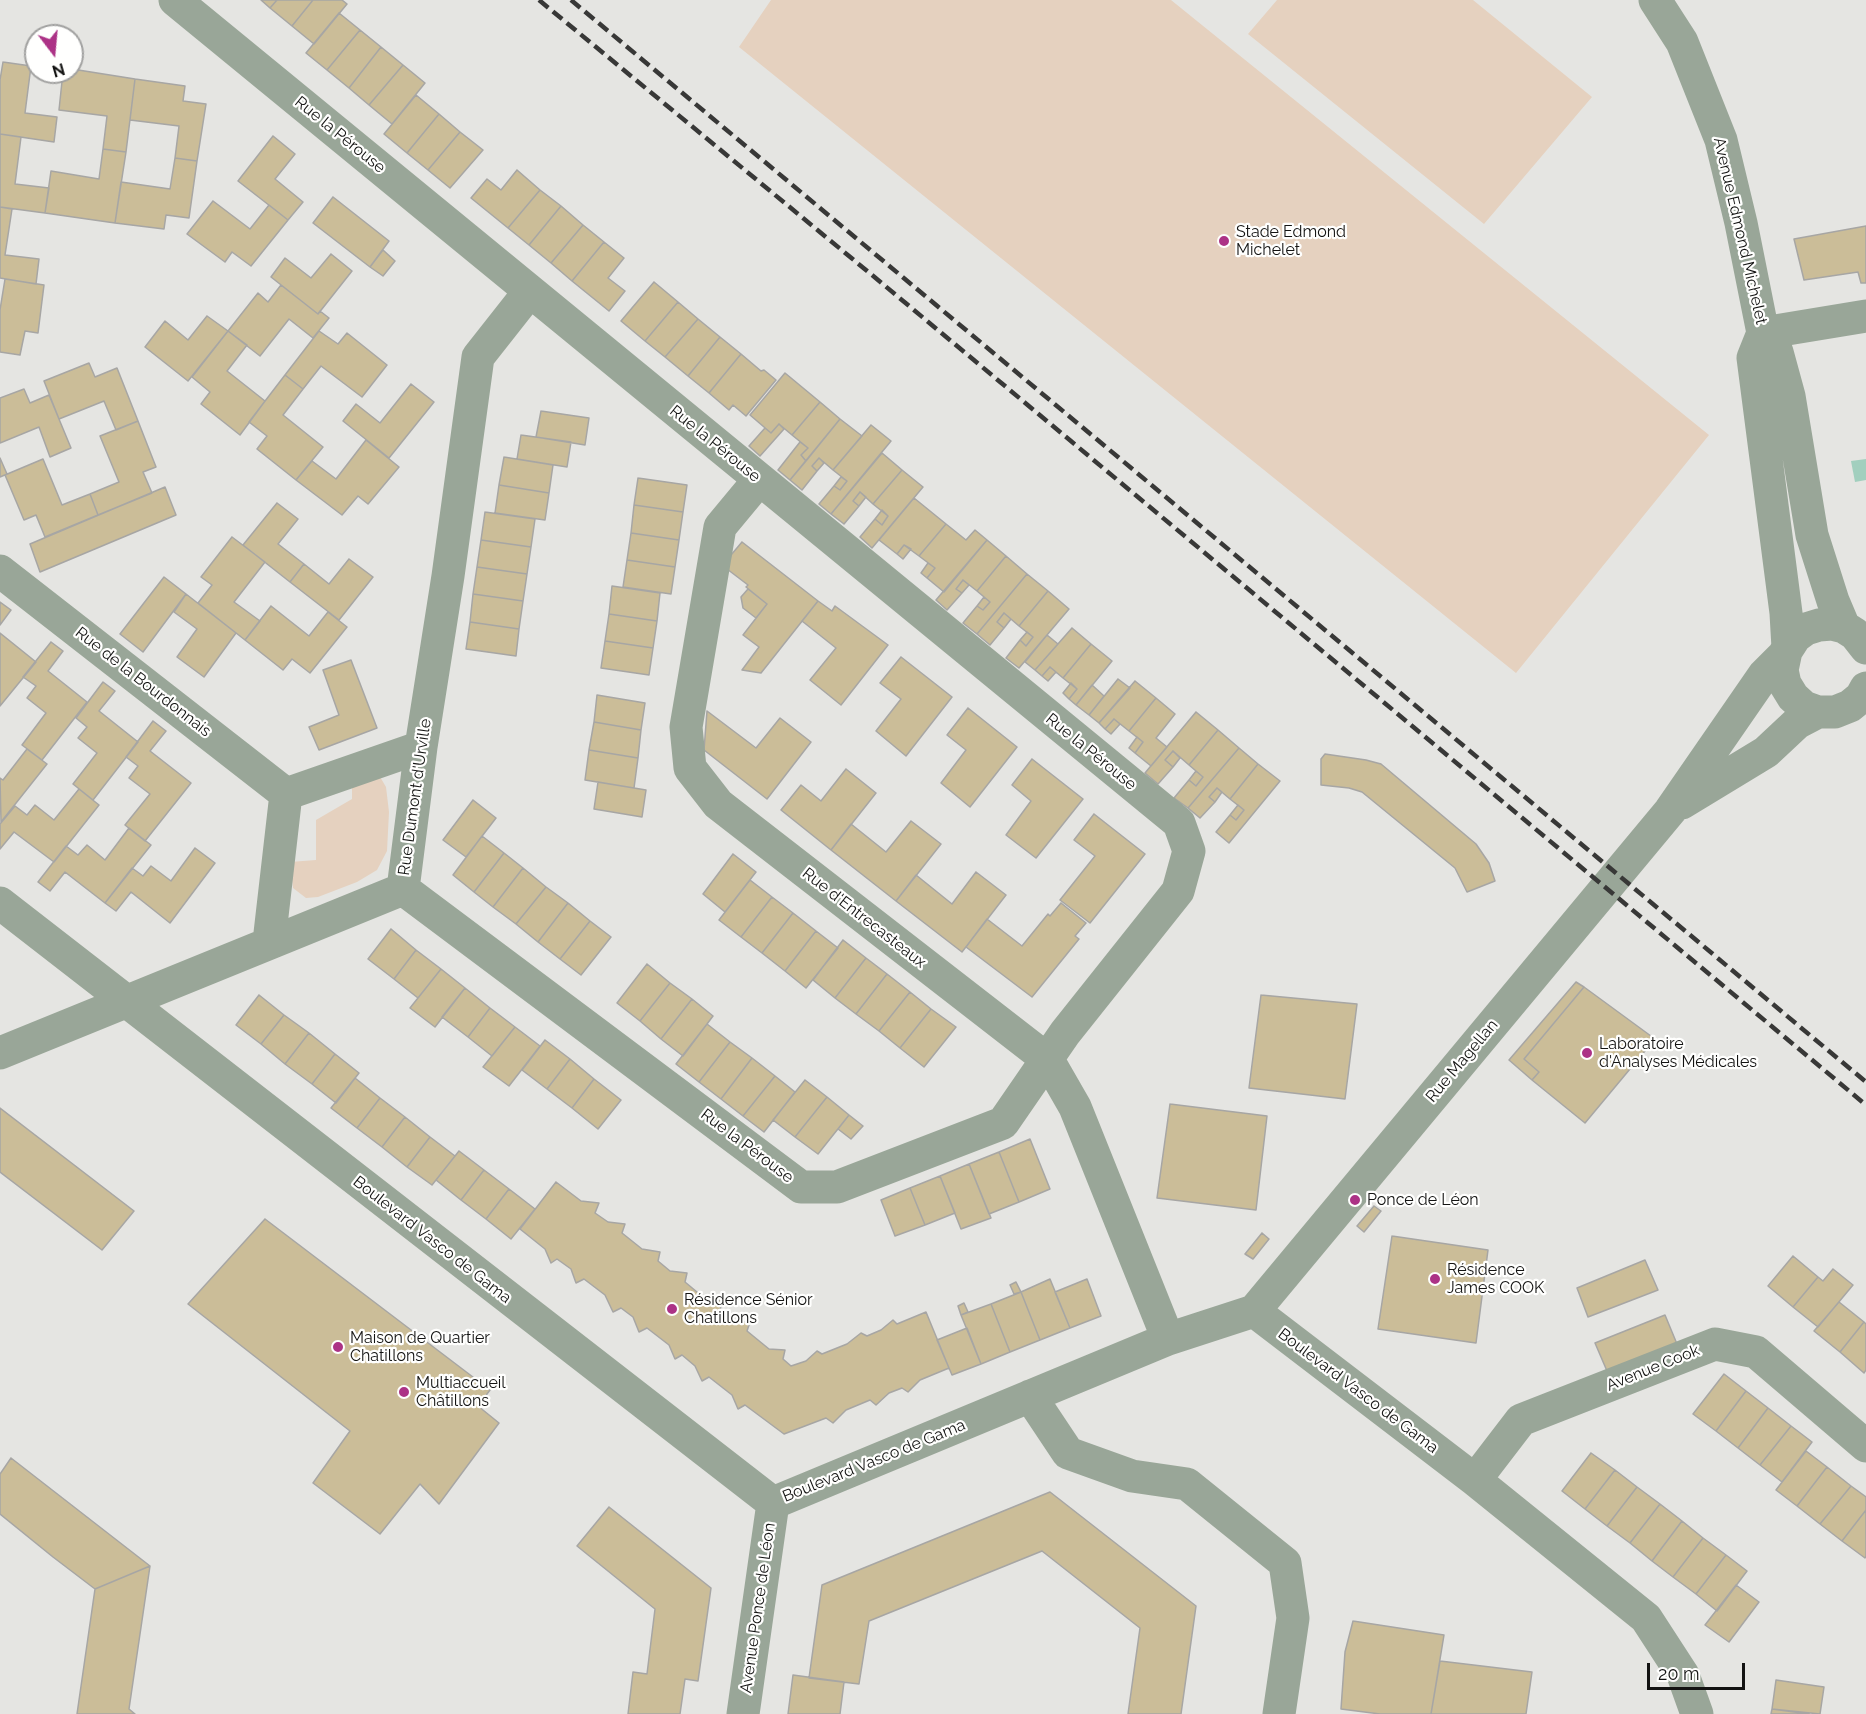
<!DOCTYPE html>
<html>
<head>
<meta charset="utf-8">
<style>
  body { margin:0 }
  #map { position:relative; width:1866px; height:1714px; overflow:hidden; background:#e5e5e2; font-family:Raleway,sans-serif }
  canvas { display:block }
  .north { position:absolute; left:24px; top:24px; width:60px; height:60px; box-sizing:border-box; background:#fffffe; border:2px solid #a1a1a0; border-radius:50%; rotate:164deg; font-size:16px; font-weight:700; line-height:24px; text-align:center; color:#131312 }
  .north::after { content:''; display:block; margin:auto; width:21px; height:27px; background:#ac3286; clip-path:polygon(50% 0,100% 100%,50% 72%,0 100%) }
  .scale { position:absolute; left:1647px; top:1663px; width:98px; height:27px; box-sizing:border-box; border:3px solid #131312; border-top:0; padding-left:8px; font-size:18px; line-height:21px; white-space:nowrap; color:#131312; -webkit-text-stroke:4px #fffffe; paint-order:stroke }
</style>
</head>
<body>
<div id="map">
<canvas width="1866" height="1714"></canvas>
<div class="north">N</div>
<div class="scale">20 m</div>
</div>
<script>
const c = document.querySelector('canvas').getContext('2d');
c.lineJoin = 'round';
function fillPath(path, color) { c.fillStyle = color; c.fill(path, 'evenodd'); }
const toPath = rows => new Path2D(rows.map(r => 'M' + r).join(''));
function trace(path, color, width, dash) { c.strokeStyle = color; c.lineWidth = width; c.lineCap = dash ? 'butt' : 'round'; c.setLineDash(dash || []); c.stroke(path); }
function drawText(font, color, halo, rows, align = 'center') {
  c.font = font + ' Raleway,sans-serif'; c.lineWidth = 4.5; c.setLineDash([]); c.textBaseline = 'middle'; c.strokeStyle = halo; c.fillStyle = color; for (const [text, x, y, turn = 0] of rows) {
    c.save(); c.translate(x, y); c.rotate((+turn || 0) * Math.PI / 180); c.textAlign = isNaN(turn) ? turn : align; if (halo) c.strokeText(text, 0, 0); c.fillText(text, 0, 0); c.restore();
  }
}
const green = toPath([
  [771,0,1171,0,1709,435,1516,673,739,47],
  [1277,0,1473,0,1592,97,1484,224,1248,34],
  [376,770,386,787,389,812,387,851,377,870,357,882,318,897,306,898,293,888,290,862,316,860,316,820,352,799,352,780]
]);
const water = toPath([
  [1866,459,1866,480,1855,482,1851,461]
]);
const building = toPath([
  [261,0,277,0,270,8,261,0],
  [277,0,313,0,292,26,270,8,277,0],
  [313,0,342,0,347,4,314,44,292,26,313,0],
  [339,13,360,30,327,70,306,53,339,13],
  [360,30,381,47,349,88,327,70,360,30],
  [381,47,403,65,369,105,349,88,381,47],
  [3,62,31,66,25,113,57,117,54,142,0,134,0,80,3,62],
  [403,65,425,83,392,124,369,105,403,65],
  [72,69,135,79,126,152,103,149,107,116,59,110,63,72,72,72,72,69],
  [135,79,185,86,183,101,206,104,197,161,175,158,179,126,130,120,135,79],
  [416,95,439,114,407,153,384,134,416,95],
  [439,114,460,132,428,170,407,153,439,114],
  [460,132,483,150,450,188,428,170,460,132],
  [0,134,21,137,15,184,49,188,45,213,0,207,0,134],
  [273,136,295,154,275,179,303,202,288,220,238,181,273,136],
  [103,149,126,152,115,223,45,213,51,171,99,179,103,149],
  [175,158,197,161,189,218,166,215,164,229,115,223,121,182,170,189,175,158],
  [517,170,540,190,508,228,471,198,487,179,501,190,517,170],
  [540,190,561,206,529,245,508,228,540,190],
  [333,197,389,241,370,267,313,223,333,197],
  [213,201,250,229,269,205,288,220,251,266,232,252,225,262,187,234,213,201],
  [561,206,583,225,551,263,529,245,561,206],
  [0,207,12,209,5,255,39,259,36,284,0,278,0,207],
  [583,225,604,242,572,281,551,263,583,225],
  [1866,226,1866,283,1861,283,1858,272,1804,280,1794,239,1866,226],
  [604,242,624,258,608,278,625,291,609,311,572,281,604,242],
  [383,250,395,261,383,276,370,267,383,250],
  [331,254,352,271,318,314,271,277,285,258,311,278,331,254],
  [5,279,44,285,38,333,25,331,20,355,0,352,0,310,5,279],
  [654,282,678,302,645,341,621,321,654,282],
  [281,285,318,314,320,311,329,318,313,338,289,319,260,356,228,331,258,293,268,302,281,285],
  [678,302,698,319,665,357,645,341,678,302],
  [207,316,228,331,188,381,145,347,165,321,188,340,207,316],
  [698,319,720,337,688,376,665,357,698,319],
  [228,331,247,345,227,371,265,401,240,435,201,404,210,392,192,377,228,331],
  [319,331,338,344,347,333,387,365,362,397,321,366,303,389,285,375,319,331],
  [720,337,741,354,709,393,688,376,720,337],
  [741,354,761,371,764,370,776,380,746,416,733,405,729,410,709,393,741,354],
  [89,363,95,377,117,368,138,421,116,430,104,401,59,419,44,381,89,363],
  [785,373,820,402,792,435,779,424,771,433,750,415,785,373],
  [285,375,303,389,283,415,323,447,296,480,257,449,267,436,249,422,285,375],
  [411,384,434,402,389,458,343,421,356,404,380,423,411,384],
  [24,389,30,403,49,395,71,448,50,457,39,427,0,443,0,398,24,389],
  [820,402,840,419,806,461,801,455,808,448,792,435,820,402],
  [541,411,589,418,585,445,536,437,541,411],
  [840,419,862,436,833,470,819,458,812,466,817,471,802,490,790,480,840,419],
  [138,421,156,467,143,472,152,493,98,515,90,494,119,482,100,436,138,421],
  [779,424,784,429,760,456,749,446,765,428,771,433,779,424],
  [871,425,891,441,831,514,819,504,834,486,840,490,847,481,833,470,871,425],
  [521,435,571,442,567,467,517,459,521,435],
  [366,440,399,467,368,504,358,496,342,515,296,480,312,461,336,479,366,440],
  [800,442,808,448,801,455,806,461,790,480,778,470,800,442],
  [882,453,902,470,873,504,860,492,853,501,859,506,844,524,831,514,882,453],
  [504,457,553,465,549,493,499,485,504,457],
  [0,458,7,474,0,477,0,458],
  [819,458,824,463,817,471,812,466,819,458],
  [43,459,62,505,90,494,98,515,45,537,36,515,24,520,5,475,43,459],
  [902,470,923,487,872,548,860,537,875,519,882,525,888,516,873,504,902,470],
  [841,477,847,481,840,490,834,486,841,477],
  [638,478,687,485,683,512,634,505,638,478],
  [499,485,549,493,545,520,495,513,499,485],
  [165,487,176,515,40,572,30,544,165,487],
  [860,492,866,497,859,506,853,501,860,492],
  [914,498,946,524,919,556,904,545,897,554,879,540,914,498],
  [277,503,298,519,278,544,304,564,290,582,243,545,277,503],
  [634,505,683,512,679,540,631,533,634,505],
  [882,510,888,516,882,525,875,519,882,510],
  [485,512,535,519,531,547,481,540,485,512],
  [946,524,966,540,975,530,987,540,944,592,927,578,935,568,919,556,946,524],
  [631,533,679,540,675,567,627,560,631,533],
  [232,537,265,562,234,602,260,621,245,640,198,603,212,585,201,577,232,537],
  [481,540,531,547,527,574,477,567,481,540],
  [987,540,1006,556,977,591,963,580,956,589,962,593,947,610,936,600,987,540],
  [742,542,818,601,761,673,742,670,759,647,743,635,767,604,746,587,748,585,727,569,731,555,742,542],
  [904,545,911,549,903,559,897,554,904,545],
  [1006,556,1027,574,977,634,963,623,977,606,983,610,990,602,977,591,1006,556],
  [349,559,373,577,339,620,290,582,304,564,329,584,349,559],
  [627,560,675,567,671,594,623,587,627,560],
  [928,563,935,568,927,578,921,573,928,563],
  [477,567,527,574,523,601,473,594,477,567],
  [1027,574,1048,591,1019,626,1004,613,997,622,1004,628,990,645,977,634,1027,574],
  [164,577,186,594,143,652,120,634,164,577],
  [963,580,969,585,962,593,956,589,963,580],
  [612,586,660,593,657,621,609,614,612,586],
  [748,589,767,604,756,618,743,608,741,597,748,589],
  [1048,591,1069,609,1019,668,1006,658,1020,640,1026,646,1033,637,1019,626,1048,591],
  [186,594,236,633,204,677,177,657,197,629,174,612,186,594],
  [473,594,523,601,519,629,470,622,473,594],
  [984,597,990,602,983,610,977,606,984,597],
  [818,601,832,611,835,606,888,645,841,705,810,680,836,648,802,621,818,601],
  [0,602,11,610,0,625,0,602],
  [271,606,309,636,328,612,347,627,310,673,292,659,283,670,245,640,271,606],
  [1004,613,1011,619,1004,628,997,622,1004,613],
  [609,614,657,621,653,648,605,641,609,614],
  [470,622,519,629,516,656,466,649,470,622],
  [1072,628,1091,644,1063,678,1050,667,1042,676,1035,670,1072,628],
  [1027,632,1033,637,1026,646,1020,640,1027,632],
  [0,633,36,662,0,706,0,633],
  [1047,635,1058,644,1035,670,1025,662,1047,635],
  [605,641,653,648,649,675,601,668,605,641],
  [51,642,63,651,48,671,87,702,42,760,22,745,46,713,27,698,36,686,23,677,51,642],
  [1091,644,1112,661,1076,705,1069,699,1077,689,1063,678,1091,644],
  [901,657,952,697,906,756,876,731,901,699,880,683,901,657],
  [351,660,377,728,319,750,309,727,339,715,323,670,351,660],
  [1050,667,1056,672,1048,681,1042,676,1050,667],
  [1118,679,1130,688,1099,723,1089,715,1118,679],
  [1135,681,1156,698,1129,731,1114,719,1105,729,1099,723,1135,681],
  [103,682,115,691,99,711,138,742,93,800,73,784,97,753,78,738,87,727,76,718,103,682],
  [1071,683,1077,689,1069,699,1063,693,1071,683],
  [1092,685,1104,696,1089,715,1076,705,1092,685],
  [597,695,645,703,641,730,594,722,597,695],
  [1156,698,1175,714,1156,738,1167,747,1151,766,1135,753,1143,742,1129,731,1156,698],
  [968,708,1017,747,970,807,941,783,966,750,947,735,968,708],
  [707,711,756,748,780,718,811,742,767,799,704,750,707,711],
  [1196,712,1218,730,1189,765,1173,751,1165,760,1173,767,1158,784,1145,773,1196,712],
  [1114,719,1120,724,1111,734,1105,729,1114,719],
  [153,721,166,731,150,751,191,783,145,841,125,825,150,794,129,778,138,766,126,757,153,721],
  [594,722,641,730,638,758,589,750,594,722],
  [1218,730,1239,748,1188,808,1174,798,1189,780,1196,786,1203,777,1189,765,1218,730],
  [1137,737,1143,742,1135,753,1129,748,1137,737],
  [1239,748,1258,764,1230,799,1217,788,1209,797,1215,802,1200,818,1188,808,1239,748],
  [27,749,47,764,1,822,0,778,3,780,27,749],
  [589,750,638,758,634,788,585,780,589,750],
  [1173,751,1180,758,1173,767,1165,760,1173,751],
  [1325,754,1366,760,1381,764,1476,844,1489,863,1495,881,1467,892,1455,868,1362,792,1349,788,1321,785,1321,759,1325,754],
  [1032,759,1083,799,1036,858,1006,835,1031,801,1012,785,1032,759],
  [1258,764,1280,781,1229,843,1216,832,1230,815,1236,820,1244,810,1230,799,1258,764],
  [846,769,876,793,831,850,781,810,801,785,821,801,846,769],
  [1196,771,1203,777,1196,786,1189,780,1196,771],
  [598,782,646,790,642,817,594,809,598,782],
  [1217,788,1222,792,1215,802,1209,797,1217,788],
  [79,789,99,805,54,862,14,832,0,849,0,824,15,806,27,815,35,805,54,820,79,789],
  [473,800,496,818,466,857,443,840,473,800],
  [1238,805,1244,810,1236,820,1230,815,1238,805],
  [1094,814,1145,854,1090,923,1060,900,1095,856,1074,840,1094,814],
  [911,821,941,844,896,901,831,850,851,824,886,852,911,821],
  [129,828,151,845,105,903,65,872,50,891,38,882,66,846,78,855,87,845,105,860,129,828],
  [482,836,504,853,474,892,453,875,482,836],
  [195,848,215,863,170,923,131,892,116,911,105,903,132,868,143,876,151,866,171,881,195,848],
  [504,853,523,868,493,907,474,892,504,853],
  [733,854,756,872,725,912,703,894,733,854],
  [523,868,546,887,516,924,493,907,523,868],
  [976,872,1006,895,962,952,896,901,916,875,952,904,976,872],
  [750,880,772,897,741,937,719,920,750,880],
  [546,887,568,903,538,942,516,924,546,887],
  [772,897,793,913,762,953,741,937,772,897],
  [568,903,590,921,560,959,538,942,568,903],
  [1061,903,1086,923,1075,936,1079,939,1032,997,966,947,987,919,1022,946,1048,914,1050,916,1061,903],
  [793,913,816,931,785,971,762,953,793,913],
  [590,921,611,937,581,975,560,959,590,921],
  [391,929,416,950,394,979,368,959,391,929],
  [816,931,838,948,806,988,785,971,816,931],
  [843,940,866,958,835,998,813,980,843,940],
  [416,950,441,969,418,998,394,979,416,950],
  [866,958,887,974,856,1014,835,998,866,958],
  [647,964,670,983,640,1021,617,1003,647,964],
  [441,969,465,988,435,1027,410,1008,441,969],
  [887,974,910,992,879,1031,856,1014,887,974],
  [1576,982,1584,987,1524,1059,1539,1072,1532,1080,1509,1060,1576,982],
  [670,983,692,999,661,1039,640,1021,670,983],
  [1584,987,1655,1039,1585,1123,1532,1080,1539,1072,1524,1059,1584,987],
  [465,988,490,1008,468,1037,442,1017,465,988],
  [910,992,931,1009,900,1048,879,1031,910,992],
  [259,995,284,1015,261,1044,236,1025,259,995],
  [1261,995,1357,1004,1345,1099,1249,1088,1261,995],
  [692,999,713,1016,683,1056,661,1039,692,999],
  [490,1008,515,1027,492,1056,468,1037,490,1008],
  [931,1009,956,1027,924,1067,900,1048,931,1009],
  [284,1015,309,1033,285,1064,261,1044,284,1015],
  [707,1024,730,1042,699,1082,676,1064,707,1024],
  [515,1027,540,1046,509,1086,483,1067,515,1027],
  [309,1033,335,1054,312,1084,285,1064,309,1033],
  [545,1040,570,1059,547,1089,522,1070,545,1040],
  [730,1042,752,1058,721,1099,699,1082,730,1042],
  [335,1054,359,1073,336,1103,312,1084,335,1054],
  [752,1058,775,1076,743,1116,721,1099,752,1058],
  [570,1059,594,1079,572,1108,547,1089,570,1059],
  [775,1076,795,1092,764,1132,743,1116,775,1076],
  [355,1078,380,1098,357,1128,331,1108,355,1078],
  [594,1079,621,1100,598,1129,572,1108,594,1079],
  [805,1080,827,1097,795,1137,773,1120,805,1080],
  [827,1097,849,1115,818,1154,795,1137,827,1097],
  [380,1098,405,1117,382,1147,357,1128,380,1098],
  [1170,1104,1267,1116,1256,1210,1157,1198,1170,1104],
  [0,1108,134,1211,102,1250,0,1172,0,1108],
  [849,1115,863,1126,851,1139,838,1129,849,1115],
  [405,1117,430,1137,407,1167,382,1147,405,1117],
  [430,1137,455,1156,432,1185,407,1167,430,1137],
  [1030,1139,1050,1189,1019,1202,999,1152,1030,1139],
  [459,1151,484,1170,461,1200,436,1180,459,1151],
  [999,1152,1019,1202,989,1214,969,1164,999,1152],
  [969,1164,991,1218,961,1229,940,1176,969,1164],
  [484,1170,509,1189,486,1219,461,1200,484,1170],
  [940,1176,955,1213,925,1225,910,1188,940,1176],
  [556,1182,581,1201,599,1203,595,1213,608,1222,625,1224,622,1233,642,1249,660,1252,658,1261,670,1271,687,1273,685,1282,703,1297,722,1301,720,1310,733,1321,750,1322,747,1331,769,1349,785,1350,783,1359,791,1366,806,1361,817,1351,822,1354,847,1344,861,1333,867,1336,881,1330,893,1320,897,1324,926,1312,949,1368,920,1380,908,1392,902,1388,889,1393,876,1405,870,1400,846,1410,833,1423,826,1418,784,1434,745,1405,738,1409,732,1395,709,1377,702,1381,695,1366,682,1355,675,1359,669,1345,647,1328,639,1332,633,1317,621,1308,613,1312,605,1295,584,1279,576,1283,571,1269,557,1259,551,1263,545,1249,520,1229,556,1182],
  [910,1188,925,1225,895,1236,881,1200,910,1188],
  [509,1189,535,1209,511,1239,486,1219,509,1189],
  [1374,1206,1381,1211,1364,1232,1357,1226,1374,1206],
  [265,1219,490,1390,478,1406,499,1423,439,1504,420,1484,380,1534,313,1483,350,1431,188,1304,265,1219],
  [1262,1233,1269,1239,1253,1259,1245,1254,1262,1233],
  [1392,1236,1488,1250,1476,1343,1378,1329,1392,1236],
  [1793,1256,1818,1277,1793,1307,1768,1286,1793,1256],
  [1645,1260,1658,1290,1588,1317,1577,1288,1645,1260],
  [1833,1269,1853,1285,1818,1327,1793,1307,1818,1277,1823,1281,1833,1269],
  [1050,1279,1070,1328,1040,1340,1021,1292,1050,1279],
  [1087,1279,1101,1316,1070,1328,1055,1292,1087,1279],
  [1016,1282,1021,1292,1014,1294,1010,1285,1016,1282],
  [1021,1292,1040,1340,1010,1352,991,1304,1021,1292],
  [1839,1302,1864,1322,1840,1352,1814,1331,1839,1302],
  [964,1303,968,1312,961,1315,958,1306,964,1303],
  [991,1304,1010,1352,981,1364,961,1315,991,1304],
  [1665,1315,1677,1344,1607,1371,1595,1343,1665,1315],
  [1864,1322,1866,1324,1866,1370,1864,1373,1840,1352,1864,1322],
  [967,1328,981,1364,952,1375,937,1340,967,1328],
  [1724,1374,1746,1391,1716,1431,1693,1414,1724,1374],
  [1746,1391,1768,1408,1738,1448,1716,1431,1746,1391],
  [1768,1408,1791,1426,1760,1465,1738,1448,1768,1408],
  [1791,1426,1812,1442,1782,1482,1760,1465,1791,1426],
  [1806,1451,1827,1467,1797,1506,1776,1490,1806,1451],
  [1591,1453,1615,1470,1585,1509,1562,1491,1591,1453],
  [11,1458,150,1566,95,1589,53,1557,0,1514,0,1474,11,1458],
  [1827,1467,1851,1486,1820,1524,1797,1506,1827,1467],
  [1615,1470,1637,1487,1607,1526,1585,1509,1615,1470],
  [1851,1486,1866,1497,1866,1510,1842,1541,1820,1524,1851,1486],
  [1637,1487,1660,1504,1630,1543,1607,1526,1637,1487],
  [1050,1492,1196,1606,1181,1714,1128,1714,1140,1628,1042,1551,869,1621,859,1684,809,1678,822,1585,1050,1492],
  [1660,1504,1682,1521,1652,1561,1630,1543,1660,1504],
  [609,1507,711,1588,698,1681,685,1679,680,1714,628,1714,633,1672,647,1674,655,1609,577,1546,609,1507],
  [1866,1510,1866,1556,1865,1558,1842,1541,1866,1510],
  [1682,1521,1703,1538,1673,1577,1652,1561,1682,1521],
  [1703,1538,1726,1555,1696,1594,1673,1577,1703,1538],
  [1726,1555,1747,1571,1717,1611,1696,1594,1726,1555],
  [150,1566,129,1709,135,1714,77,1714,95,1589,150,1566],
  [1736,1585,1759,1602,1729,1642,1705,1625,1736,1585],
  [1353,1621,1444,1635,1431,1714,1380,1714,1341,1709,1345,1652,1353,1621],
  [1440,1661,1532,1672,1526,1714,1431,1714,1440,1661],
  [793,1675,844,1682,840,1714,788,1714,793,1675],
  [1776,1680,1824,1687,1820,1714,1772,1709,1776,1680],
  [1772,1709,1809,1714,1771,1714,1772,1709]
]);
const minor = toPath([
  [175,0,1179,823,1189,851,1178,891,1065,1033,1003,1123,837,1187,801,1187,403,889],
  [1655,0,1682,42,1721,140,1741,223,1763,333,1777,352,1789,396,1812,535,1833,601,1844,627],
  [1763,333,1753,358,1786,613,1788,648],
  [1763,333,1866,316],
  [759,480,720,527,686,727,690,768,718,804,1048,1060,1075,1107,1168,1339],
  [0,571,286,794,269,942],
  [1866,648,1855,634,1844,627,1832,624,1819,625,1806,629,1795,637,1786,651,1782,670,1785,684,1793,697,1804,707,1818,712,1835,712,1850,706,1861,697,1866,688],
  [286,794,421,747],
  [1682,803,1766,752,1797,723,1818,712],
  [0,903,773,1503],
  [0,1053,403,889,421,747,448,576,478,357,530,291],
  [1254,1311,1670,811,1764,675,1784,655],
  [1254,1311,1475,1480,1646,1618,1683,1675,1697,1714],
  [1030,1396,1068,1453,1132,1476,1187,1484,1285,1563,1293,1618,1279,1714],
  [1475,1480,1521,1420,1715,1344,1756,1352,1866,1446],
  [773,1503,1168,1339,1254,1311],
  [743,1714,773,1503]
]);
const rail = toPath([
  [539,0,878,280,1866,1105],
  [571,0,1866,1082]
]);
const markers = [
  [1224,241,6,"#ac3286"],
  [1587,1053,6,"#ac3286"],
  [1355,1200,6,"#ac3286"],
  [1435,1279,6,"#ac3286"],
  [672,1309,6,"#ac3286"],
  [338,1347,6,"#ac3286"],
  [404,1392,6,"#ac3286"]
];
const streetNames = [
  ["Rue la Pérouse",340,135,39],
  ["Avenue Edmond Michelet",1740,231,77],
  ["Rue la Pérouse",715,444,39],
  ["Rue de la Bourdonnais",143,682,38],
  ["Rue la Pérouse",1091,752,39],
  ["Rue Dumont d'Urville",415,797,-82],
  ["Rue d'Entrecasteaux",864,918,38],
  ["Rue Magellan",1462,1061,-50],
  ["Rue la Pérouse",747,1146,37],
  ["Boulevard Vasco de Gama",432,1240,38],
  ["Avenue Cook",1653,1368,-22],
  ["Boulevard Vasco de Gama",1358,1391,37],
  ["Boulevard Vasco de Gama",874,1461,-22],
  ["Avenue Ponce de Léon",758,1608,-82]
];
const poiNames = [
  ["Stade Edmond",1236,232],
  ["Michelet",1236,250],
  ["Laboratoire",1599,1044],
  ["d'Analyses Médicales",1599,1062],
  ["Ponce de Léon",1367,1200],
  ["Résidence",1447,1270],
  ["James COOK",1447,1288],
  ["Résidence Sénior",684,1300],
  ["Chatillons",684,1318],
  ["Maison de Quartier",350,1338],
  ["Chatillons",350,1356],
  ["Multiaccueil",416,1383],
  ["Châtillons",416,1401]
];
fillPath(green, '#e5d1bf');
fillPath(water, '#a2cfbe');
fillPath(building, '#cbbd98');
trace(building, '#a7a6a4', 1.5);
trace(minor, '#99a698', 33);
trace(rail, '#383837', 4.5, [12, 6]);
for (const [x, y, r, color] of markers) { const dot = new Path2D(); dot.arc(x, y, r, 0, 2 * Math.PI); c.fillStyle = color; c.fill(dot); trace(dot, '#fffffe', 2); }
drawText('16px', '#131312', '#fffffe', streetNames);
drawText('16px', '#131312', '#fffffe', poiNames, 'left');
</script>
</body>
</html>
